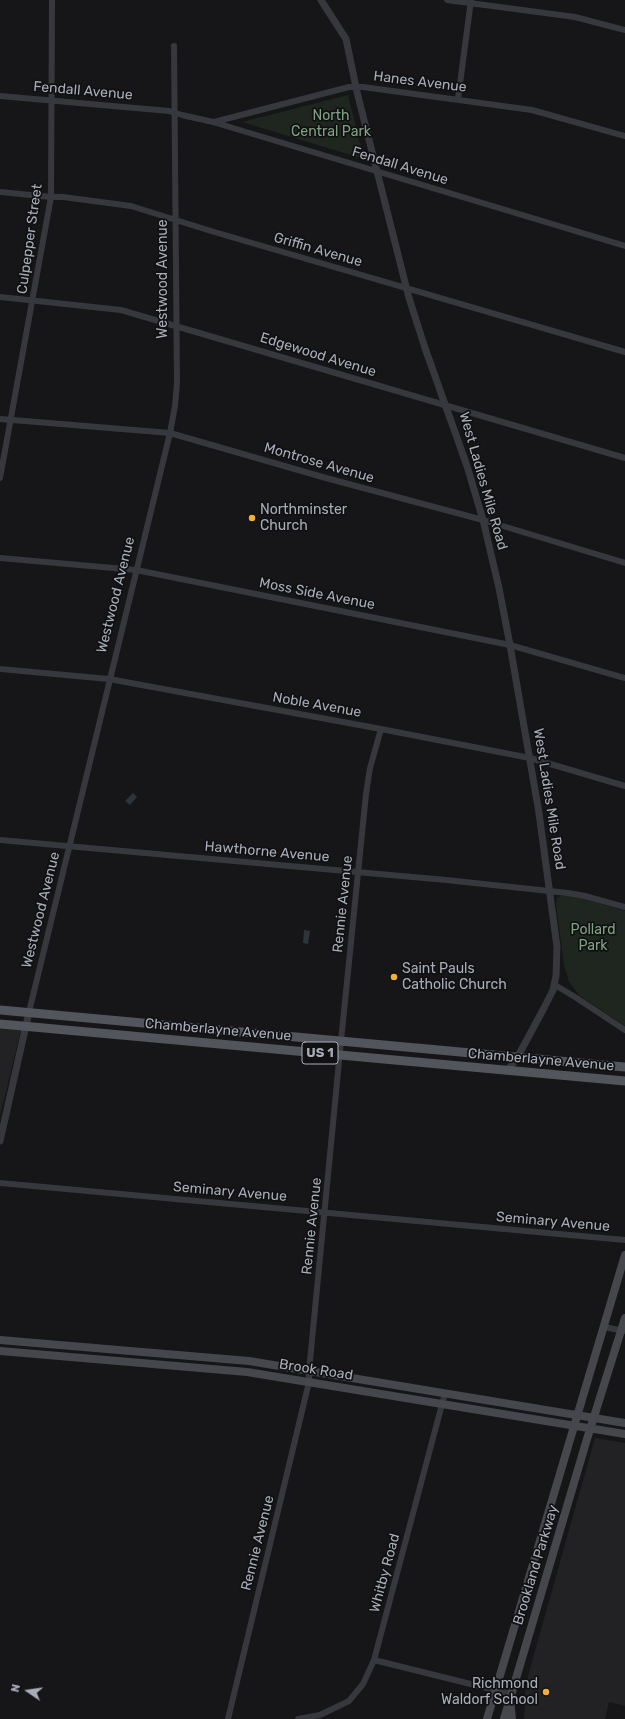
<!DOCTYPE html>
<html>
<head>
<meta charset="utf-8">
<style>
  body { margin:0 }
  #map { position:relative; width:625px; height:1719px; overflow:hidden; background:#161618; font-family:Rubik,sans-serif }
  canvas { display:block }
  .north { position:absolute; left:8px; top:1671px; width:40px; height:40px; -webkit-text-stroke:3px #111113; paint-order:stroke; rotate:283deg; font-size:11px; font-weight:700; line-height:16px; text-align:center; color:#a8adb8 }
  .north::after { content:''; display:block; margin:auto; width:14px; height:18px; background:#a8adb8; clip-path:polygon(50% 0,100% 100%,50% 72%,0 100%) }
</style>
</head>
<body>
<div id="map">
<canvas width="625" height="1719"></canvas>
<div class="north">N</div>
</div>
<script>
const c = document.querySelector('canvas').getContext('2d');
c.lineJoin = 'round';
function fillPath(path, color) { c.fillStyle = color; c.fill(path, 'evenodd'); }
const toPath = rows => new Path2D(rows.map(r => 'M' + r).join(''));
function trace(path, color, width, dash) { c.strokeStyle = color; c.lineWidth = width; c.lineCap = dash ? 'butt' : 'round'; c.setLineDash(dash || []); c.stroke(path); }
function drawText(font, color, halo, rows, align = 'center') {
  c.font = font + ' Rubik,sans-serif'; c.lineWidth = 3.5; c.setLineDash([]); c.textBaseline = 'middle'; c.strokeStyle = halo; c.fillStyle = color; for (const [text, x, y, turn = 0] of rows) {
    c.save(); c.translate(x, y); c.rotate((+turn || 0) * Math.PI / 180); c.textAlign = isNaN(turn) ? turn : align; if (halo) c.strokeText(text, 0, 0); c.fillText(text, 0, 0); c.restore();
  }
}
const built = toPath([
  [0,1029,21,1030,0,1116],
  [595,1438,625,1443,625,1706,609,1702,605,1719,524,1719,526,1683]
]);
const green = toPath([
  [348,95,364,159,242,122],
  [563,895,581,898,625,911,625,1026,580,996,569,982,564,965,556,905,557,898]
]);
const water = toPath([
  [133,793,137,797,130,805,125,801],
  [304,930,310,931,308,944,303,943]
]);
const minor = toPath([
  [447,0,575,17,625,30],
  [0,96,169,111,182,115,213,122,625,246],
  [458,99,471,0],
  [214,122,349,87,363,87,532,110,625,136],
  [0,192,51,197,63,197,131,206,211,231,625,352],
  [0,297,121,310,625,458],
  [0,419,170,433,326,478,483,520,625,563],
  [0,478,51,197,52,0],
  [0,558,136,570,510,645,625,678],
  [0,669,109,679,381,729,530,758,625,786],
  [0,840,446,880,568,893,585,896,625,907],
  [555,985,575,997,625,1030],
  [29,1012,170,433,175,406,177,383,174,46],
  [0,1183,625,1240],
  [604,1327,624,1331],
  [374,1660,511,1694],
  [228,1719,309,1382,309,1371,341,1041,366,794,370,768,381,729],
  [298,1719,320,1715,349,1701,363,1684,374,1660,445,1393]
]);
const tertiary = toPath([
  [321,0,346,39,357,92,409,298,425,348,467,466,483,520,499,588,510,645,539,813,557,947,556,976,553,990,544,1008,517,1058,507,1071],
  [0,1141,29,1012]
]);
const secondary = toPath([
  [0,1340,249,1361,625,1423],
  [0,1351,247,1372,625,1434],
  [510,1701,512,1719],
  [487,1719,625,1255],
  [504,1719,587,1439,625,1318]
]);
const primary = toPath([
  [0,1010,625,1067],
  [0,1024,625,1081]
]);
const markers = [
  [252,518,4,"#f2b134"],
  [394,977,4,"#f2b134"],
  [546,1692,4,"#f2b134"]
];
const shields = [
  [320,1053,36]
];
const shieldNames = [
  ["US 1",320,1053]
];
const streetNames = [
  ["Hanes Avenue",420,82,7],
  ["Fendall Avenue",83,91,5],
  ["Fendall Avenue",400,166,17],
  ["Culpepper Street",30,239,-82],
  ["Griffin Avenue",318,250,16],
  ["Westwood Avenue",163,279,-90],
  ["Edgewood Avenue",318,355,17],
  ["Montrose Avenue",319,463,16],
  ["West Ladies Mile Road",483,481,74],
  ["Moss Side Avenue",317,594,11],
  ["Westwood Avenue",116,595,-76],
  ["Noble Avenue",317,705,10],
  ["West Ladies Mile Road",549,799,81],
  ["Hawthorne Avenue",267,852,5],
  ["Rennie Avenue",343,904,-84],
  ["Westwood Avenue",41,910,-76],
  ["Chamberlayne Avenue",218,1030,5],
  ["Chamberlayne Avenue",541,1060,5],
  ["Seminary Avenue",230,1192,5],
  ["Seminary Avenue",553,1222,5],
  ["Rennie Avenue",312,1226,-84],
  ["Brook Road",316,1370,9],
  ["Rennie Avenue",258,1543,-76],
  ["Brookland Parkway",536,1565,-73],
  ["Whitby Road",385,1573,-75]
];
const parkNames = [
  ["North",331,116],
  ["Central Park",331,132],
  ["Pollard",593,930],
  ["Park",593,946]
];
const poiNames = [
  ["Northminster",260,510],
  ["Church",260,526],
  ["Saint Pauls",402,969],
  ["Catholic Church",402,985],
  ["Richmond",538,1684,"right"],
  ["Waldorf School",538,1700,"right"]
];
fillPath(built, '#222225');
fillPath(green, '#1e261f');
fillPath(water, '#2c353c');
trace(minor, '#37383d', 6);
trace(tertiary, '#37383d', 7);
trace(secondary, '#45474d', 8);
trace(primary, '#53555c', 9);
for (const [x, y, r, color] of markers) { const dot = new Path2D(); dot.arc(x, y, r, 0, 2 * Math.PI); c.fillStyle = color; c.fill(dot); trace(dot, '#111113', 1.5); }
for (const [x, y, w] of shields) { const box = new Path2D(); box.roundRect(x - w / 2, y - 11, w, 22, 3); c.fillStyle = '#111113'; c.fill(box); trace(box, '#a8adb8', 1); }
drawText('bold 13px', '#a8adb8', null, shieldNames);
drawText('14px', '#a8adb8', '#111113', streetNames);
drawText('14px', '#7fa381', '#111113', parkNames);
drawText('14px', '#a8adb8', '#111113', poiNames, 'left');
</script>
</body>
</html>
